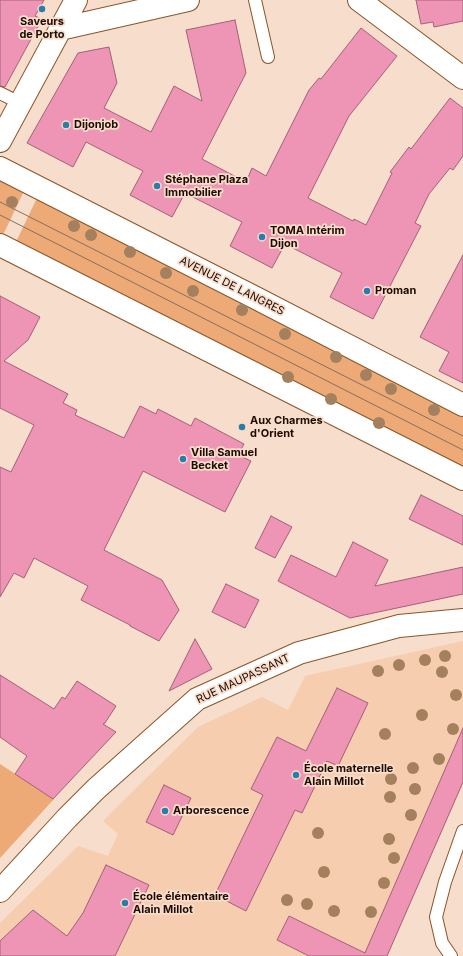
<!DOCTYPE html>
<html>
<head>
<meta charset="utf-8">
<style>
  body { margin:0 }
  canvas { display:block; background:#f7ddcb }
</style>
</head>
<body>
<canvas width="463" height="956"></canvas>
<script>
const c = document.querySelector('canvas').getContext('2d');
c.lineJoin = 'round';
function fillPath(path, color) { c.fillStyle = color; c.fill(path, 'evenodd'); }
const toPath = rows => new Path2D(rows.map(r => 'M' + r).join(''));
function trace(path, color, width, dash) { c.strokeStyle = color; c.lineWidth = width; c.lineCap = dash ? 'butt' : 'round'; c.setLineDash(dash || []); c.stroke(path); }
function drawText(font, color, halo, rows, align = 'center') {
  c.font = font + ' Inter,sans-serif'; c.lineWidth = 3.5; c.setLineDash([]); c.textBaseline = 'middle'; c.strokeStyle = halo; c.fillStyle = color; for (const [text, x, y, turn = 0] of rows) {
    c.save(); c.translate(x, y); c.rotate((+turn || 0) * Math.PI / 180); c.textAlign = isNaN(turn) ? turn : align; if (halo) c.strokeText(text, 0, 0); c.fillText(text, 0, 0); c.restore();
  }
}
const built = toPath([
  [463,641,463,728,364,956,0,956,0,923,78,846,108,856,118,834,103,821,198,727,262,697,288,710,305,676]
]);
const green = toPath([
  [0,179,24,191,2,237,0,236],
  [37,198,335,350,376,373,463,417,463,470,15,244],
  [0,764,54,799,0,858]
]);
const building = toPath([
  [0,0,44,0,35,16,42,19,5,87,0,86,0,0],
  [416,0,463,0,463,21,434,27,433,22,421,24,416,0],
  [235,20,246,73,202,159,246,182,252,168,266,176,309,90,319,78,321,79,361,28,397,56,349,116,308,198,353,221,354,219,366,225,392,173,390,172,409,147,411,149,450,98,463,108,463,156,453,170,450,168,429,194,415,223,421,226,373,319,330,297,342,273,285,244,272,268,230,246,242,222,185,193,172,217,130,195,143,171,86,142,73,167,27,143,78,53,109,47,117,83,104,108,151,132,174,86,202,101,186,30,235,20],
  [463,255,463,383,439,371,449,352,420,337,463,255],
  [0,296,40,317,28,340,4,361,68,394,63,403,77,410,75,415,124,438,140,406,156,414,158,409,191,426,195,418,244,444,238,455,251,461,225,512,143,471,104,550,162,580,179,610,159,641,130,626,130,625,81,600,88,586,34,558,24,578,14,573,0,597,0,467,11,472,34,425,0,408,0,296],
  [421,495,463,516,463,545,409,519,421,495],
  [271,516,292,527,275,558,255,548,271,516],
  [353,542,388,560,375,586,463,567,463,594,350,618,278,581,291,555,336,577,353,542],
  [226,584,259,600,245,628,212,612,226,584],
  [195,639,212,669,169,691,195,639],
  [0,675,54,709,62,697,65,699,77,681,116,706,105,723,103,724,116,732,53,799,15,774,27,756,0,737,0,675],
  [337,688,368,703,338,766,327,761,302,813,295,810,246,911,215,895,263,795,251,789,277,737,306,751,337,688],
  [463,728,463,782,387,956,309,956,277,940,289,916,365,953,463,728],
  [164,785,191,798,173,835,146,822,164,785],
  [106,865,149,885,115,956,0,956,0,941,33,910,67,936,83,913,106,865]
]);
const lane = toPath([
  [255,0,268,57],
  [0,93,20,103],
  [451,956,442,943,436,917,445,882,463,831]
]);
const street = toPath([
  [359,0,463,78],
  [60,29,188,0],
  [0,141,76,0],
  [0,891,67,818,96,789,197,699,299,653,399,626,463,620]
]);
const primary = toPath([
  [0,168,252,296,463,405],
  [0,245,463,479]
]);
const tram = toPath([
  [0,202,463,436],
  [0,215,463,450]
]);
const trees = [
  [12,202],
  [74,226],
  [91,235],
  [130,252],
  [166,273],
  [193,291],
  [242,310],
  [285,334],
  [336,357],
  [366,375],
  [288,377],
  [391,389],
  [331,399],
  [434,410],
  [379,423],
  [445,656],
  [425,660],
  [399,665],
  [378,671],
  [442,672],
  [456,695],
  [422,715],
  [453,729],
  [385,734],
  [439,759],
  [413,768],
  [391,779],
  [415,789],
  [390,797],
  [411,815],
  [318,833],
  [389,839],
  [394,858],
  [324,872],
  [384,883],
  [287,900],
  [307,904],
  [334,911],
  [371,912]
];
const markers = [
  [42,9,4,"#267eac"],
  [66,125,4,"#267eac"],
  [157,186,4,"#267eac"],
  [262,237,4,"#267eac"],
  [367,291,4,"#267eac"],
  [242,427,4,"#267eac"],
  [183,459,4,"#267eac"],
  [296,775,4,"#267eac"],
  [165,811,4,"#267eac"],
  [125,903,4,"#267eac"]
];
const poiNames = [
  ["Saveurs",42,22,"center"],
  ["de Porto",42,35,"center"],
  ["Dijonjob",74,125],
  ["Stéphane Plaza",165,180],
  ["Immobilier",165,193],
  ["TOMA Intérim",270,231],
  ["Dijon",270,244],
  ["Proman",375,291],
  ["Aux Charmes",250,421],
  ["d'Orient",250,434],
  ["Villa Samuel",191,453],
  ["Becket",191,466],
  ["École maternelle",304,769],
  ["Alain Millot",304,782],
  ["Arborescence",173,811],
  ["École élémentaire",133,897],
  ["Alain Millot",133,910]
];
const streetNames = [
  ["AVENUE DE LANGRES",232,286,27],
  ["RUE MAUPASSANT",243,679,-25]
];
fillPath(built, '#f6cdaf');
fillPath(green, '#eda976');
fillPath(building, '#ee94b4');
trace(building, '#a46079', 1);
trace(lane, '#8b5528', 14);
trace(street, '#8b5528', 24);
trace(primary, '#8b5528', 24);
trace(lane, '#fff', 12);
trace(street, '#fff', 22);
trace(primary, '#fff', 22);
trace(tram, '#876f61', 1);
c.fillStyle = '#a5805e';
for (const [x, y] of trees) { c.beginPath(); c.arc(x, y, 6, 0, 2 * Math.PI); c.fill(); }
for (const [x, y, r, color] of markers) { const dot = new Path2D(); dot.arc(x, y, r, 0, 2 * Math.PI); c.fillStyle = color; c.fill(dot); trace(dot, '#f7ddcb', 1.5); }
drawText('bold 11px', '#1f0a00', '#f7ddcb', poiNames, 'left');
drawText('11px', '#1f0a00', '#f7ddcb', streetNames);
</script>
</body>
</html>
